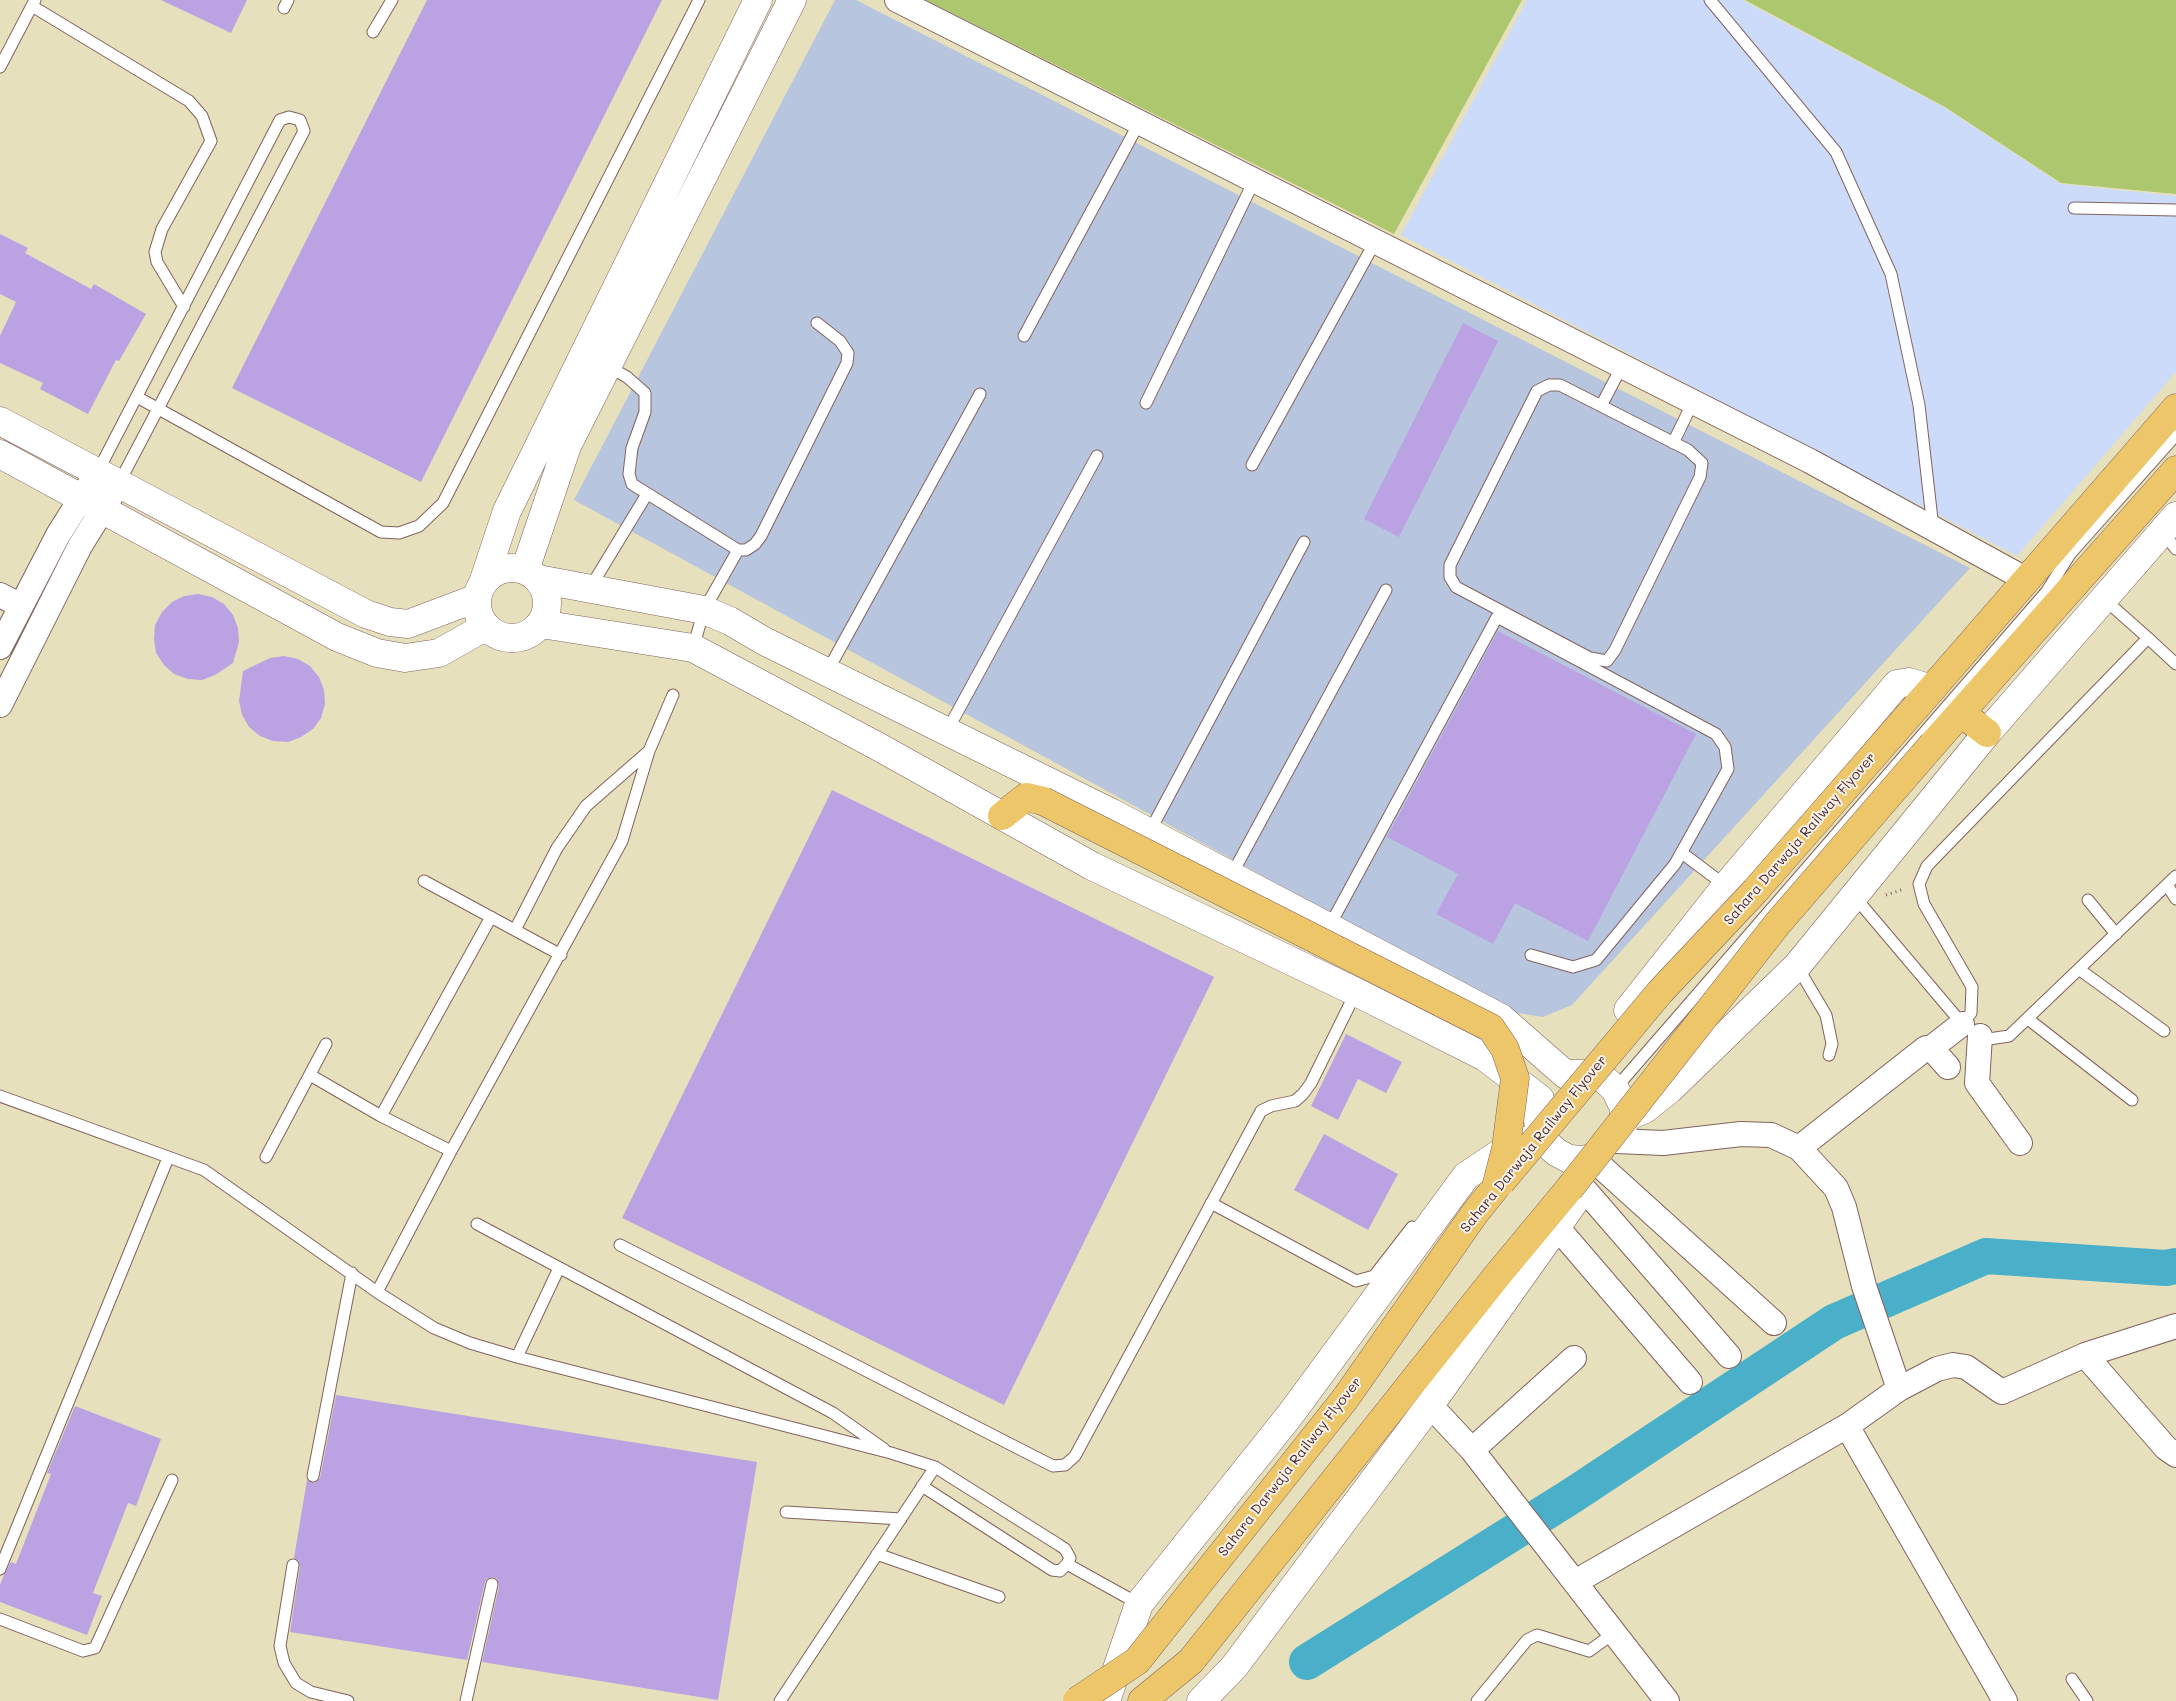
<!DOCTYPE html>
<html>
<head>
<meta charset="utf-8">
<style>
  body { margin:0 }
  canvas { display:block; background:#e7e0bc }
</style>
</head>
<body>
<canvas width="2176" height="1701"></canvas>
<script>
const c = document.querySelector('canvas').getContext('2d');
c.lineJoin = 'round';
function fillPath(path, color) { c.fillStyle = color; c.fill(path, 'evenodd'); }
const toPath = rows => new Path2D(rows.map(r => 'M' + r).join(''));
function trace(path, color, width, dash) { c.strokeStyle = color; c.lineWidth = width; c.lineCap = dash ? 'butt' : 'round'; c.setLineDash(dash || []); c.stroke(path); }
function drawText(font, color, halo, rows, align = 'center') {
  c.font = font + ' Mali,sans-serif'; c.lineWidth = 4; c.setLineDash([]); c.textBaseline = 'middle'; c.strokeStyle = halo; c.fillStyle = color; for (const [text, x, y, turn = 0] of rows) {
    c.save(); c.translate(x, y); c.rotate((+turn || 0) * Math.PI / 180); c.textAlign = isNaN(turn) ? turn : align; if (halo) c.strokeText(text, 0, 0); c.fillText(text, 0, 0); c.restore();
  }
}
const built = toPath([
  [1527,0,1742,0,1945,108,2061,184,2176,196,2176,372,2017,556,1401,235]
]);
const industrial = toPath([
  [835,0,856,0,1970,568,1572,1005,1543,1017,1512,1012,574,500]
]);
const green = toPath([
  [926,0,1522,0,1394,234],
  [1745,0,2176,0,2176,194,2061,183,1945,107]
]);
const river = toPath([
  [1307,1662,1573,1495,1834,1322,1986,1256,2166,1268,2176,1266]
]);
const building = toPath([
  [161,0,247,0,231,33],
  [427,0,662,0,421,482,232,388],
  [0,234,28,248,25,253,91,289,94,284,146,314,119,361,116,360,88,414,40,389,43,383,0,363,0,336,16,302,0,294],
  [1463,323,1498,341,1399,537,1364,519],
  [198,594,212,597,224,604,233,615,238,628,239,642,233,663,215,675,202,680,188,679,174,674,164,665,156,653,154,639,155,625,162,612,172,602,184,596],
  [1498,631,1696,734,1588,941,1515,903,1493,944,1436,914,1458,874,1387,837],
  [284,656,298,659,310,666,319,677,324,690,325,704,321,718,313,729,301,737,288,742,273,741,260,736,249,727,242,715,239,701,243,671,270,658],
  [832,790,1214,977,1004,1405,622,1218],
  [1346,1034,1402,1062,1386,1093,1358,1079,1338,1120,1311,1106],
  [1324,1134,1398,1174,1368,1230,1294,1190],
  [336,1395,757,1462,718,1700,482,1662,499,1586,497,1579,493,1577,487,1579,485,1582,467,1660,290,1632,300,1566,298,1560,294,1558,307,1480,315,1483,320,1478],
  [75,1406,161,1439,136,1506,128,1503,93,1593,102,1596,87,1635,0,1602,0,1585,4,1575,11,1562,16,1564,51,1474,47,1473]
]);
const path = toPath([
  [1886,895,1904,889]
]);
const service = toPath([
  [1710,0,1836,152,1891,274,1919,405,1933,528],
  [32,6,189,101,202,116,211,141,162,229,155,252,157,262,184,307],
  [284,8,288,0],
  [373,32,392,0],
  [0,67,35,0],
  [2074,208,2176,210],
  [1024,336,1139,123],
  [607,366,627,377,645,393,645,412,632,448,629,474,632,484,738,550,746,550,755,544,761,536,847,363,848,353,840,341,817,323],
  [1549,385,1560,385,1688,450,1702,463,1700,477,1615,650,1607,661,1590,658,1456,587,1450,577,1450,565,1537,391,1549,385],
  [137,397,381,532,399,533,419,526,443,503,699,0],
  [1146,403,1254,181],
  [1601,406,1622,366],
  [1673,443,1693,402],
  [1252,465,1375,242],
  [97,473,280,120,289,117,300,120,304,131,119,483],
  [2162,531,2176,549],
  [590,588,647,494],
  [2148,638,2176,664],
  [693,648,704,610,738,550],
  [827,672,980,394],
  [947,731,1097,456],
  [1149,833,1304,542],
  [1682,853,1726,886],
  [1231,876,1386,590],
  [424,881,561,955],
  [2167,885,2176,899],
  [1854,896,1964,1026],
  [2088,900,2116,934],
  [1329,927,1497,617,1716,734,1725,747,1728,769,1675,864,1596,960,1573,967,1531,955],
  [515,930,557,848,586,806,649,751],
  [1797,966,1826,1015,1832,1044,1829,1055],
  [2080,970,2164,1031],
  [2028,1019,2132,1100],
  [1962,1024,1971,1013,1972,987,1924,904,1919,884,1927,866,2148,638,2104,599],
  [1977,1035,1989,1039,2009,1036,2176,876],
  [310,1075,381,1116,451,1151],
  [1615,1089,2047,591,2070,554,2176,435],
  [0,1096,204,1170,377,1292,434,1328,470,1343,517,1357,891,1453,935,1467,1059,1545,1065,1549,1070,1558,1067,1564,1060,1571,1052,1570,922,1486],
  [381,1116,491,917],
  [266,1157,326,1044],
  [1211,1203,1356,1281,1374,1276,1412,1227],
  [477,1224,833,1413,884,1449],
  [620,1245,1053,1466,1065,1465,1075,1456,1261,1111,1271,1106,1295,1101,1303,1094,1311,1083,1356,992],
  [377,1292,451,1151,622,841,649,751,673,695],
  [517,1357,559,1268],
  [313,1476,352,1273],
  [786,1512,901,1519],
  [877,1554,999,1597],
  [1067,1564,1139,1604],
  [293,1565,280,1646,284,1663,296,1683,311,1692,348,1701],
  [0,1569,168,1158],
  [0,1619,83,1651,95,1648,172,1480],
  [2072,1679,2087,1701],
  [466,1701,492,1584],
  [780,1701,935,1467],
  [1477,1701,1527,1640,1537,1635,1589,1651,1614,1633]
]);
const minor = toPath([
  [897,0,1810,461,2027,580],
  [0,595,21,606],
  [0,647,58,535,97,473],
  [0,705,80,546,119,483],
  [1980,1036,1977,1083,2020,1143],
  [1931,1048,1948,1067],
  [1617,1141,1663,1143,1741,1134,1771,1135,1799,1148,1836,1188,1844,1207,1864,1286,1899,1389],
  [1799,1148,1926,1048,1931,1048,1962,1024],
  [1596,1162,1774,1323],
  [1584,1189,1729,1356],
  [1556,1226,1690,1382],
  [2085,1355,2166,1448,2176,1455],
  [1430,1405,1472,1450,1667,1701],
  [1847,1426,2005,1701],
  [1472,1450,1574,1358],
  [1575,1582,1847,1426,1899,1389,1937,1369,1953,1365,1966,1367,2002,1392,2085,1355,2176,1326]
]);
const tertiary = toPath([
  [0,421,366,614,390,622,408,624,477,598],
  [0,454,337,637,377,653,405,658,439,653,485,627],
  '477 603a35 35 0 1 1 70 0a35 35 0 1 1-70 0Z',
  [525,570,567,446,792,0],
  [538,579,704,610,730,621,764,641,1112,813,1501,1018,1566,1075],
  [483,583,507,511,758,0],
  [541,624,693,648,879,747,1092,866,1356,992,1485,1057,1540,1099],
  [1628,1010,1726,886,1897,684,1909,682,1932,689],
  [1569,1074,1593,1074,1605,1080,1615,1089,1624,1108,1623,1126,1619,1137],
  [1537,1112,1539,1128,1545,1142,1556,1152,1569,1159,1584,1160,1598,1156],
  [1626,1117,1645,1109,1670,1089,1797,966,1987,733,2176,516],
  [1106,1701,1139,1604,1290,1415,1466,1176,1520,1140],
  [1201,1701,1234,1667,1430,1405,1577,1198]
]);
const trunk = toPath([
  [1916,707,2176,408],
  [1961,713,1987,733],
  [1933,744,2176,470],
  [1002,816,1026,797,1043,801],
  [1345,1399,1475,1213,1496,1187],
  [1142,1701,1191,1661,1496,1277,1569,1189]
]);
const trunkBridge = toPath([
  [1043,801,1491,1028,1505,1049,1515,1078,1506,1148,1496,1187],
  [1501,1182,1660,992,1755,891,1916,707],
  [1569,1189,1778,923,1933,744],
  [1077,1701,1137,1661,1345,1399]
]);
const streetNames = [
  ["Sahara Darwaja Railway Flyover",1800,839,-49],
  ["Sahara Darwaja Railway Flyover",1534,1144,-51],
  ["Sahara Darwaja Railway Flyover",1290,1467,-52]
];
fillPath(built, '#cbdbf9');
fillPath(industrial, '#b7c5de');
fillPath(green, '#acc76d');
trace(river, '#4ab0c9', 36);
fillPath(building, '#bba2e2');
trace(service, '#81635e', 13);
trace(minor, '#81635e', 26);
trace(tertiary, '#81635e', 29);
trace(trunk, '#81635e', 29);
trace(path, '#81635e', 3, [1, 4]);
trace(service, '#fff', 11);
trace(minor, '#fff', 24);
trace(tertiary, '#fff', 28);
trace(trunk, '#ecc669', 28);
trace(trunkBridge, '#81635e', 29, []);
trace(trunkBridge, '#ecc669', 28);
drawText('14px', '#4a1f2b', '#f7f3e8', streetNames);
</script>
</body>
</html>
